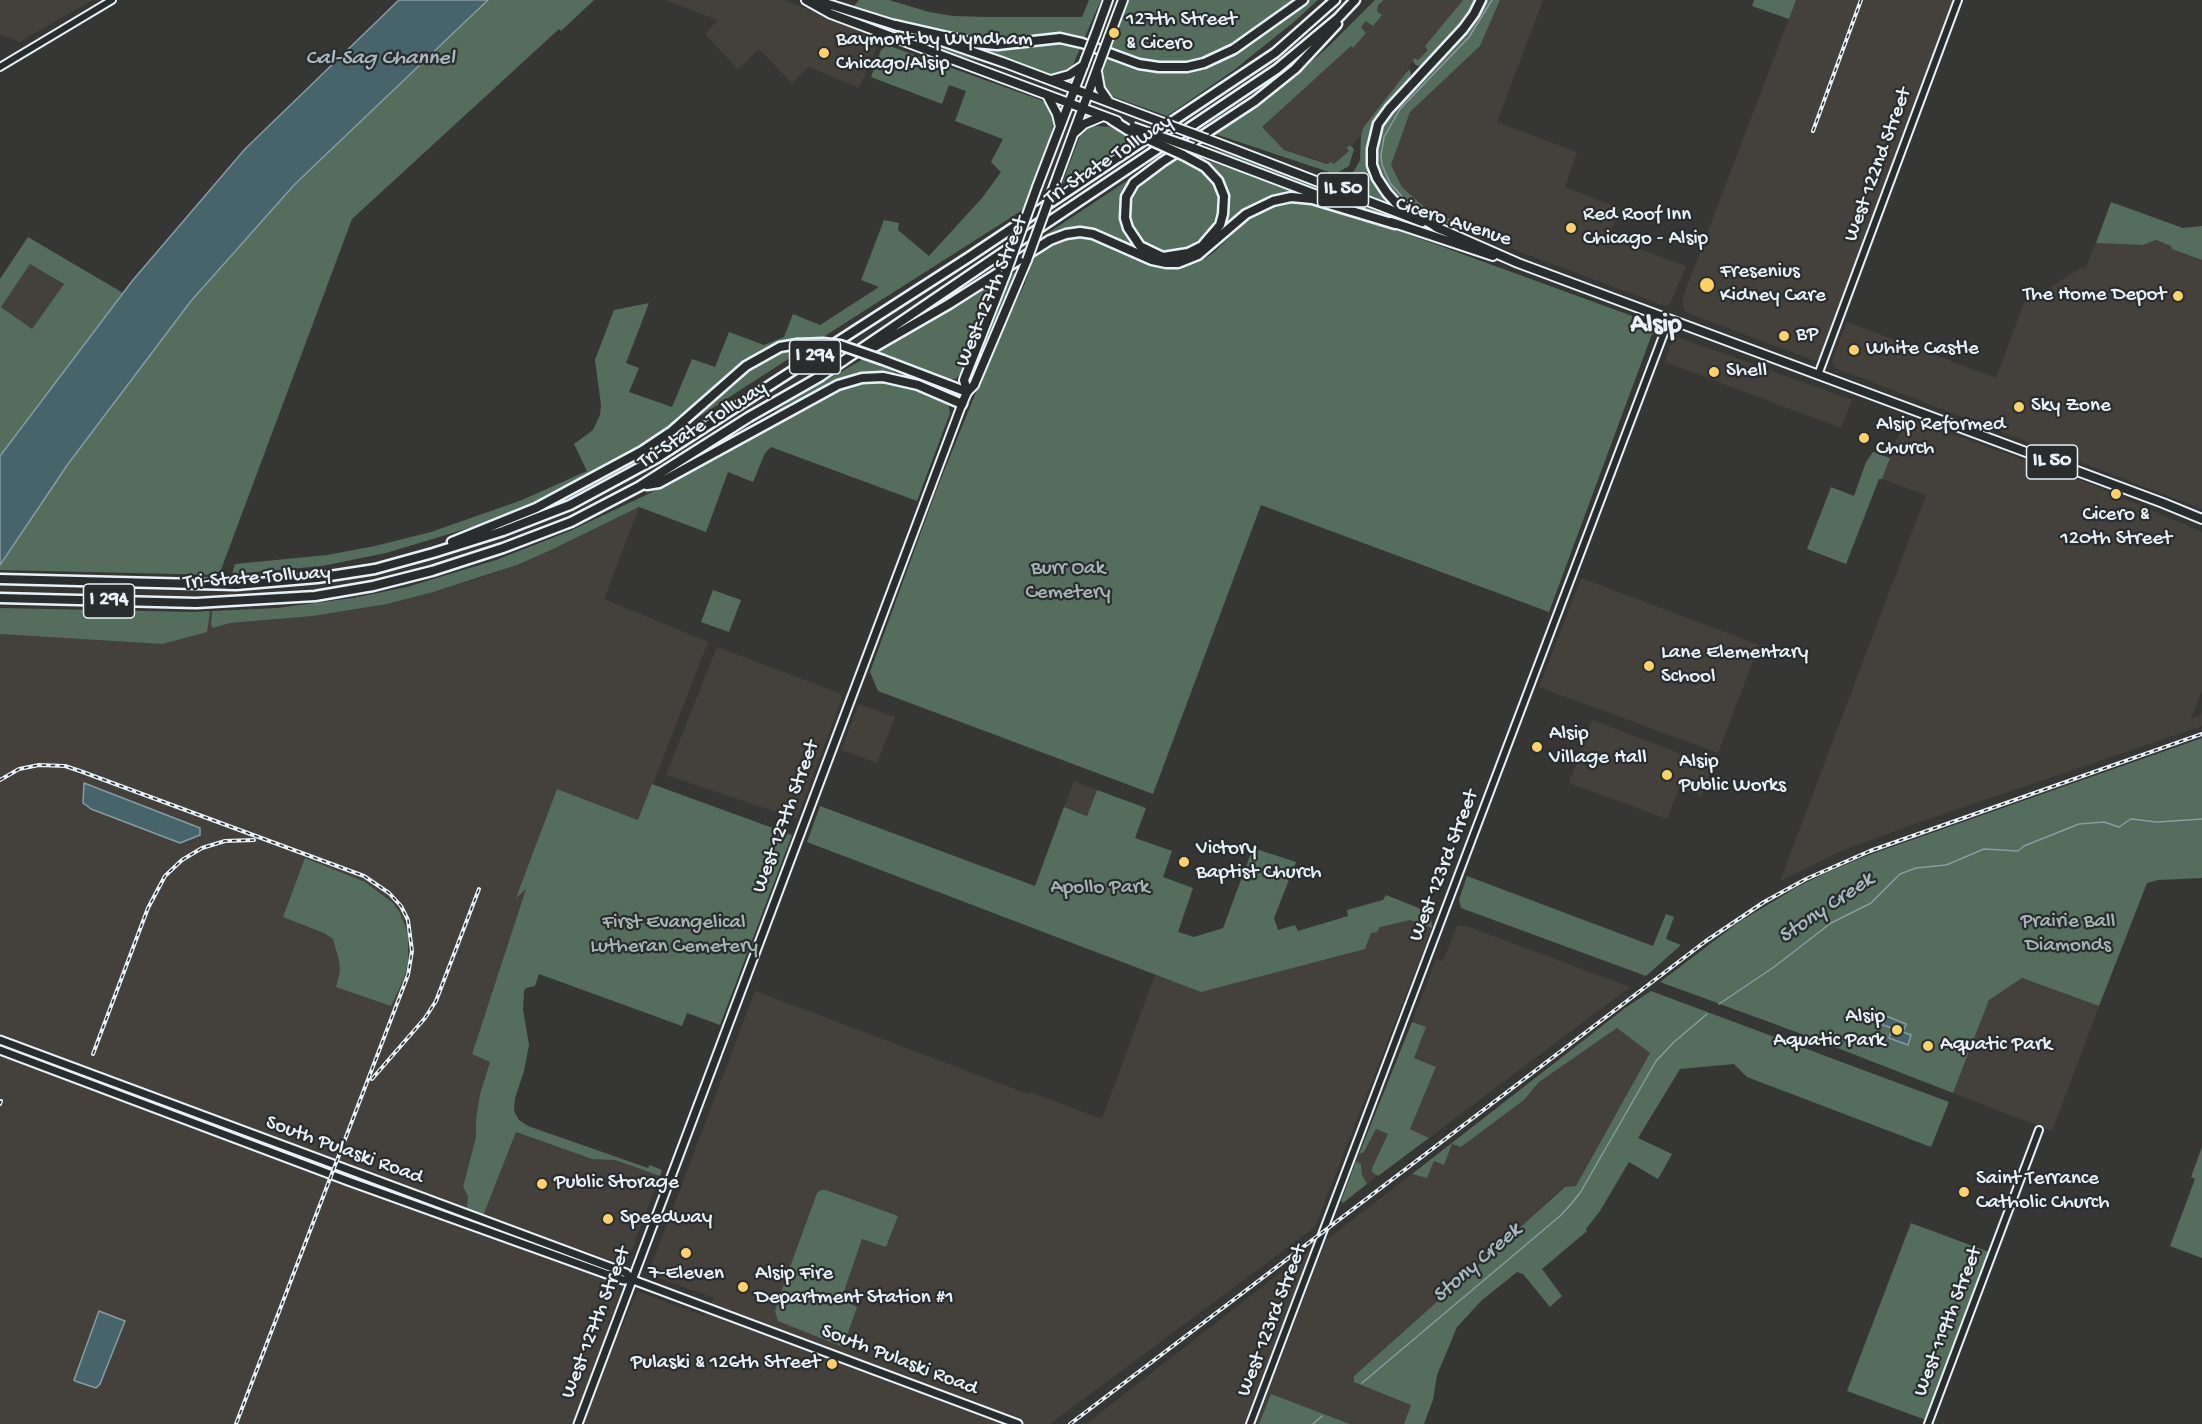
<!DOCTYPE html>
<html>
<head>
<meta charset="utf-8">
<style>
  body { margin:0 }
  canvas { display:block; background:#363634 }
</style>
</head>
<body>
<canvas width="2202" height="1424"></canvas>
<script>
const c = document.querySelector('canvas').getContext('2d');
c.lineJoin = 'round';
function fillPath(path, color) { c.fillStyle = color; c.fill(path, 'evenodd'); }
const toPath = rows => new Path2D(rows.map(r => 'M' + r).join(''));
function trace(path, color, width, dash) { c.strokeStyle = color; c.lineWidth = width; c.lineCap = dash ? 'butt' : 'round'; c.setLineDash(dash || []); c.stroke(path); }
function drawText(font, color, halo, rows, align = 'center') {
  c.font = font + ' "Gochi Hand",sans-serif'; c.lineWidth = 4.5; c.setLineDash([]); c.textBaseline = 'middle'; c.strokeStyle = halo; c.fillStyle = color; for (const [text, x, y, turn = 0] of rows) {
    c.save(); c.translate(x, y); c.rotate((+turn || 0) * Math.PI / 180); c.textAlign = isNaN(turn) ? turn : align; if (halo) c.strokeText(text, 0, 0); c.fillText(text, 0, 0); c.restore();
  }
}
const built = toPath([
  [0,0,93,0,19,42,0,34],
  [665,0,784,0,869,33,874,37,877,47,859,88,809,67,792,83,759,49,738,69,705,34,718,20],
  [1384,0,1463,0,1425,46,1429,49,1418,61,1414,59,1401,81,1363,129,1361,136,1351,146,1348,146,1349,151,1334,165,1284,150,1262,127,1351,46,1353,47,1366,33,1361,27,1366,21,1382,15,1377,11,1378,5],
  [1500,0,1543,0,1497,122,1577,152,1565,187,1619,208,1609,238,1686,266,1670,304,1665,306,1456,228,1457,223,1422,205,1402,187,1391,165,1410,112,1480,46],
  [1796,0,1953,0,1820,357,1815,361,1685,312,1683,305,1683,297],
  [2156,240,2172,247,2172,249,2202,260,2202,509,1835,368,1833,365,1832,360,1847,322,1996,378,2028,292,2036,296,2081,268,2085,269,2096,243,2143,245],
  [30,263,64,284,32,329,1,307],
  [1678,337,1852,400,1841,428,1665,362,1672,341],
  [1905,417,2093,485,2202,532,2202,690,2191,719,2200,716,2202,711,2202,726,1903,828,1839,852,1780,881,1926,495,1882,479],
  [639,507,604,599,708,642,639,820,557,789,518,896,527,887,472,1053,490,1062,480,1094,476,1119,476,1137,463,1187,483,1216,516,1132,592,1159,615,1160,660,1176,626,1265,501,1222,495,1239,614,1282,618,1286,620,1295,608,1325,621,1330,637,1291,704,1316,714,1298,648,1274,755,991,1028,1094,1030,1092,1102,1119,1155,975,1179,983,1400,917,1410,920,1432,928,1315,1227,1050,1424,0,1424,0,634,162,644,206,623,210,611,212,611,211,624,213,628,230,623,313,616,387,604,474,580,517,565,553,549],
  [1581,578,1759,645,1718,753,1539,687],
  [717,647,839,693,841,695,841,701,797,819,666,775],
  [860,704,895,717,877,763,841,750,858,706],
  [1592,720,1713,766,1701,796,1679,788,1667,819,1569,783],
  [1074,781,1097,790,1087,815,1064,807],
  [1457,926,1466,926,1630,987,1429,1138,1410,1129,1436,1068,1414,1058,1425,1027,1412,1022,1436,959,1443,961],
  [2021,978,2099,1006,2052,1131,1953,1093,1989,1000],
  [1617,1028,1651,1053,1576,1187,1564,1187,1354,1376,1411,1405,1404,1424,1351,1424,1271,1394,1259,1424,1256,1424,1326,1240,1412,1174,1427,1178,1434,1161,1444,1164,1452,1144,1461,1147,1524,1100,1539,1082],
  [1376,1129,1388,1134,1372,1168,1374,1174,1377,1175,1367,1184,1362,1175,1362,1167,1356,1161,1359,1154,1367,1146],
  [1313,1247,1244,1424,1086,1424]
]);
const green = toPath([
  [488,0,594,0,561,31,559,29,352,219,219,575,0,570,0,565,52,486,149,353,191,301,295,184],
  [859,0,889,0,929,12,953,16,986,17,1082,17,1089,0,1101,0,1084,39,1055,34,982,40,947,35,854,6],
  [1127,0,1297,0,1230,46,1213,55,1197,60,1167,64,1141,60,1110,49],
  [1309,0,1318,0,1295,21,1234,70,1167,116,1114,97,1106,91,1102,84,1101,76,1107,56,1140,67,1158,71,1177,71,1245,45],
  [1375,0,1384,0,1378,5,1377,11,1382,15,1373,26,1366,21,1361,27,1366,33,1353,48,1351,46,1262,127,1284,150,1327,164,1331,162,1334,164,1349,151,1347,148,1348,146,1351,146,1354,149,1349,166,1337,173,1329,172,1215,134,1267,98,1295,76,1329,46],
  [1463,0,1477,0,1462,24,1425,66,1417,66,1413,62,1414,58,1418,60,1428,50,1425,46],
  [1485,0,1500,0,1480,46,1410,112,1391,165,1402,187,1422,205,1458,223,1456,228,1398,200,1380,174,1377,151,1382,125,1397,104,1470,29],
  [1754,0,1796,0,1789,19,1752,6],
  [838,10,952,48,1000,67,946,52,837,11],
  [1062,42,1081,46,1071,70,1066,73,1051,75,1033,70,967,47],
  [887,45,1041,100,1049,106,1053,115,1052,134,1024,209,1021,211,820,339,784,342,753,356,742,363,678,421,653,439,632,453,555,494,479,525,386,553,322,566,232,574,235,564,327,555,375,546,431,532,522,500,587,471,574,444,593,430,600,415,601,405,595,360,614,310,649,303,626,363,639,368,629,392,672,407,692,359,715,367,729,332,764,345,784,337,793,314,820,325,879,287,861,280,884,220,899,223,898,230,929,256,982,198,1001,172,991,162,1003,139,955,121,966,91,949,85,942,104,871,77,881,50],
  [1409,69,1411,73,1410,79,1384,107,1375,123,1369,142,1369,160,1394,206,1301,171,1334,179,1345,178,1354,171,1360,160,1361,136,1363,128],
  [1096,126,1110,127,1134,138,1062,184,1081,133,1085,129],
  [1204,147,1263,162,1463,242,1462,245],
  [1176,157,1201,169,1211,177,1218,189,1220,202,1212,226,1204,236,1185,249,1165,251,1153,248,1141,239,1133,227,1129,214,1131,202,1142,183],
  [1205,160,1311,195,1275,197,1265,200,1246,210,1219,234,1227,214,1229,200,1221,176],
  [1131,178,1132,180,1122,202,1122,221,1129,238,1139,251,1074,229,1052,234,1040,241,1042,237],
  [2111,202,2183,228,2202,226,2202,260,2172,249,2171,246,2156,240,2143,245,2096,243],
  [1301,203,1322,205,1347,212,1646,321,1653,327,1655,335,1652,334,1549,612,1261,505,1153,794,878,691,870,672,936,491,993,350,1025,283,1036,251,1062,239,1077,237,1094,240,1156,267,1182,267,1204,259,1213,253,1253,215,1267,208,1282,204],
  [28,237,123,293,0,456,0,279],
  [30,264,64,284,32,329,1,307],
  [1017,271,971,384,968,384,1009,276],
  [998,275,964,369,956,379,942,379,875,353,974,296],
  [807,347,697,418,690,420,747,369,780,352],
  [865,358,895,369,894,373,876,372,846,377,818,390,776,413,775,411,792,400],
  [889,380,906,384,948,402,950,413,917,501,771,447,765,453,753,482,728,472,706,532,639,507,553,549,517,565,433,592,387,604,313,616,230,623,213,628,211,625,212,611,277,608,353,598,407,587,496,560,570,531,669,484,836,389,854,383],
  [1873,452,1890,458,1882,479,1879,479,1846,564,1807,549,1831,487,1854,496,1866,462],
  [713,590,741,600,729,632,701,622],
  [0,608,193,612,210,611,207,632,162,644,0,634],
  [2202,738,2202,878,2158,880,2147,883,2099,1006,2022,978,1989,1000,1953,1093,1799,1033,1660,982,1739,922,1799,886,1830,871,1869,855],
  [652,784,792,835,720,1025,687,1013,682,1026,539,974,535,986,526,988,524,991,523,1010,529,1045,524,1071,515,1098,514,1111,519,1120,528,1126,648,1168,650,1165,662,1170,660,1176,615,1160,592,1159,516,1132,483,1216,467,1210,468,1196,463,1187,476,1137,476,1119,480,1094,490,1062,472,1054,526,889,516,898,557,789,638,820],
  [1097,790,1146,808,1135,838,1172,851,1163,877,1193,888,1178,932,1194,937,1223,928,1253,848,1296,862,1274,918,1278,930,1295,925,1298,931,1348,916,1347,910,1383,900,1386,895,1431,913,1432,928,1410,920,1380,927,1377,932,1371,933,1365,949,1201,992,807,842,820,806,1035,886,1064,807,1087,816],
  [305,858,365,882,393,903,400,913,408,934,408,962,404,978,391,1006,336,987,340,971,339,960,333,939,324,933,283,917],
  [1467,876,1653,946,1666,914,1674,917,1666,939,1681,945,1646,976,1461,908,1459,900],
  [1651,991,1949,1102,1931,1147,1747,1077,1734,1064,1680,1069,1638,1138,1672,1154,1658,1179,1629,1162,1600,1211,1586,1229,1587,1231,1542,1269,1562,1296,1550,1307,1523,1274,1517,1272,1481,1301,1457,1327,1437,1375,1433,1400,1424,1424,1404,1424,1411,1405,1354,1382,1354,1376,1565,1187,1576,1186,1650,1053,1617,1028,1539,1082,1524,1100,1461,1147,1452,1144,1444,1165,1434,1161,1427,1178,1412,1174,1625,1008],
  [1412,1022,1426,1027,1414,1058,1436,1067,1410,1129,1429,1138,1378,1176,1372,1172,1372,1168,1388,1134,1376,1129,1364,1152,1359,1154],
  [2202,1147,2202,1258,2170,1246,2195,1179,2191,1177],
  [1356,1161,1361,1164,1362,1175,1367,1184,1343,1203,1341,1201],
  [821,1190,826,1190,898,1216,886,1247,862,1239,841,1300,857,1307,843,1347,778,1321,775,1311,786,1278,817,1193],
  [1911,1223,1989,1252,1926,1420,1847,1391],
  [1271,1394,1287,1400,1350,1424,1259,1424]
]);
const water = toPath([
  [399,0,488,0,295,184,191,301,68,464,0,565,0,456,133,280,245,149,399,0],
  [84,783,200,828,200,835,180,843,91,809,83,803,84,783],
  [1886,1016,1906,1024,1903,1032,1911,1035,1908,1045,1889,1038,1892,1028,1883,1025,1886,1016],
  [99,1311,125,1321,100,1384,96,1388,75,1381,74,1380,99,1311]
]);
const stream = toPath([
  [1441,219,1407,202,1390,183,1382,165,1381,156,1384,137,1400,109,1469,37,1492,0],
  [1719,1004,1774,967,1831,923,1871,903,1900,874,1916,868,1946,865,1984,849,2018,851,2024,846,2079,824,2104,822,2119,827,2131,819,2157,822,2202,819],
  [1362,1383,1560,1216,1572,1203,1580,1193,1656,1061,1674,1042,1707,1014],
  [1313,1424,1322,1416]
]);
const tertiary = toPath([
  [0,67,112,0],
  [1818,375,1958,0],
  [1250,1424,1669,320],
  [1928,1424,2039,1130]
]);
const secondary = toPath([
  [0,1040,626,1273,633,1280],
  [0,1050,348,1181,623,1280,633,1280,1018,1424],
  [578,1424,962,404]
]);
const primary = toPath([
  [806,0,831,14,1117,121],
  [815,0,898,26],
  [1096,33,1108,0],
  [924,35,1005,63,1148,117],
  [1109,37,1123,0],
  [1097,72,1100,89,1109,102],
  [1051,80,1069,75,1084,65],
  [1047,95,1057,114,1060,127],
  [1074,133,1084,124,1103,116],
  [1207,139,1422,222],
  [1193,148,1346,206],
  [1058,175,1099,64],
  [1037,187,1086,59],
  [1391,222,1493,256],
  [1436,227,1518,263,2163,503,2202,519],
  [967,392,964,380,1006,273],
  [962,404,967,392,974,385,1027,260]
]);
const motorway = toPath([
  [895,25,974,43,997,45,1060,38,1082,43,1139,64,1159,67,1187,67,1204,63,1234,49,1303,0],
  [1112,120,1128,130],
  [1183,155,1205,167,1218,181,1224,196,1223,214,1220,225,1202,246,1188,253,1163,257,1140,246,1128,228,1125,218,1126,197,1134,183,1162,162,1255,101,1295,69,1337,24],
  [1440,229,1396,203,1387,193,1377,178,1372,165,1372,149,1378,124,1389,109,1463,29,1474,14,1481,0],
  [864,353,949,304,1050,240,1066,234,1080,232,1093,234,1152,260,1166,263,1178,263,1198,255,1246,214,1273,201,1291,197,1312,199,1395,224],
  [883,360,967,392],
  [647,485,659,483,838,385,862,378,883,377,918,385,962,404],
  [452,542,536,508,642,451,672,431,746,366,780,347,797,344],
  [0,579,236,585,317,578,375,569,433,553,503,531,570,505,657,458,969,257,1275,53,1335,0],
  [0,598,196,603,315,596,373,586,432,571,503,548,571,522,640,486,749,417,821,376,993,259,1277,69,1338,18,1355,0]
]);
const rail = toPath([
  [1813,131,1861,0],
  [0,780,19,769,39,765,65,766,80,771,364,876,389,893,401,906,408,920,412,951,408,975,236,1424],
  [93,1054,148,908,165,876,182,860,202,848,225,841,254,840],
  [372,1079,425,1018,436,1001,479,889],
  [0,1104,1,1101],
  [1070,1424,1706,941,1764,902,1806,879,1870,851,2202,734]
]);
const primaryBridge = toPath([
  [1086,59,1096,33],
  [1099,64,1109,37],
  [1148,117,1207,139],
  [1133,127,1193,148],
  [1027,260,1058,175],
  [1006,273,1037,187]
]);
const motorwayBridge = toPath([
  [1128,130,1183,155],
  [797,344,823,343,840,345,883,360]
]);
const markers = [
  [1114,33,6,"#ffd166"],
  [824,53,6,"#ffd166"],
  [1571,228,6,"#ffd166"],
  [1707,285,8,"#ffd166"],
  [2178,296,6,"#ffd166"],
  [1784,336,6,"#ffd166"],
  [1854,350,6,"#ffd166"],
  [1714,372,6,"#ffd166"],
  [2019,407,6,"#ffd166"],
  [1864,438,6,"#ffd166"],
  [2116,494,6,"#ffd166"],
  [1649,666,6,"#ffd166"],
  [1537,747,6,"#ffd166"],
  [1667,775,6,"#ffd166"],
  [1184,862,6,"#ffd166"],
  [1897,1030,6,"#ffd166"],
  [1928,1046,6,"#ffd166"],
  [542,1184,6,"#ffd166"],
  [1964,1192,6,"#ffd166"],
  [608,1219,6,"#ffd166"],
  [686,1253,6,"#ffd166"],
  [743,1287,6,"#ffd166"],
  [832,1364,6,"#ffd166"]
];
const shields = [
  [1343,190,51],
  [815,357,51],
  [2052,462,51],
  [109,601,51]
];
const shieldNames = [
  ["IL 50",1343,190],
  ["I 294",815,357],
  ["IL 50",2052,462],
  ["I 294",109,601]
];
const poiNames = [
  ["127th Street",1126,21],
  ["& Cicero",1126,45],
  ["Baymont by Wyndham",836,41],
  ["Chicago/Alsip",836,65],
  ["Red Roof Inn",1583,216],
  ["Chicago - Alsip",1583,240],
  ["Fresenius",1720,273],
  ["Kidney Care",1720,297],
  ["The Home Depot",2166,296,"right"],
  ["BP",1796,336],
  ["White Castle",1866,350],
  ["Shell",1726,372],
  ["Sky Zone",2031,407],
  ["Alsip Reformed",1876,426],
  ["Church",1876,450],
  ["Cicero &",2116,516,"center"],
  ["120th Street",2116,540,"center"],
  ["Lane Elementary",1661,654],
  ["School",1661,678],
  ["Alsip",1549,735],
  ["Village Hall",1549,759],
  ["Alsip",1679,763],
  ["Public Works",1679,787],
  ["Victory",1196,850],
  ["Baptist Church",1196,874],
  ["Alsip",1885,1018,"right"],
  ["Aquatic Park",1885,1042,"right"],
  ["Aquatic Park",1940,1046],
  ["Saint Terrance",1976,1180],
  ["Catholic Church",1976,1204],
  ["Public Storage",554,1184],
  ["Speedway",620,1219],
  ["7-Eleven",686,1275,"center"],
  ["Alsip Fire",755,1275],
  ["Department Station #1",755,1299],
  ["Pulaski & 126th Street",820,1364,"right"]
];
const streetNames = [
  ["Tri-State Tollway",1109,161,-33],
  ["West 122nd Street",1879,165,-70],
  ["Cicero Avenue",1453,223,18],
  ["West 127th Street",993,292,-68],
  ["Tri-State Tollway",703,426,-32],
  ["Tri-State Tollway",257,579,-4],
  ["West 127th Street",787,817,-70],
  ["West 123rd Street",1445,866,-69],
  ["South Pulaski Road",344,1151,20],
  ["West 123rd Street",1273,1321,-69],
  ["West 119th Street",1949,1322,-69],
  ["West 127th Street",597,1323,-69],
  ["South Pulaski Road",899,1361,21]
];
const parkNames = [
  ["Burr Oak",1068,570],
  ["Cemetery",1068,594],
  ["Apollo Park",1100,889],
  ["Prairie Ball",2068,923],
  ["Diamonds",2068,947],
  ["First Evangelical",674,924],
  ["Lutheran Cemetery",674,948]
];
const waterNames = [
  ["Cal-Sag Channel",380,60],
  ["Stony Creek",1827,909,-34],
  ["Stony Creek",1478,1264,-41]
];
const districtNames = [
  ["Alsip",1656,327]
];
fillPath(built, '#44403c');
fillPath(green, '#546d5c');
fillPath(water, '#47646a');
trace(water, '#879ca3', 1.5);
trace(stream, '#879ca3', 1.5);
trace(tertiary, '#e8f1f8', 10);
trace(secondary, '#e8f1f8', 11);
trace(primary, '#e8f1f8', 12);
trace(motorway, '#e8f1f8', 13);
trace(tertiary, '#2a2d2e', 6);
trace(secondary, '#2a2d2e', 7);
trace(primary, '#2a2d2e', 8);
trace(motorway, '#2a2d2e', 8);
trace(rail, '#e8f1f8', 4);
trace(rail, '#2a2d2e', 1.5, [4.5]);
trace(primaryBridge, '#e8f1f8', 12, []);
trace(motorwayBridge, '#e8f1f8', 13, []);
trace(primaryBridge, '#2a2d2e', 8);
trace(motorwayBridge, '#2a2d2e', 8);
for (const [x, y, r, color] of markers) { const dot = new Path2D(); dot.arc(x, y, r, 0, 2 * Math.PI); c.fillStyle = color; c.fill(dot); trace(dot, '#2a2d2e', 2); }
for (const [x, y, w] of shields) { const box = new Path2D(); box.roundRect(x - w / 2, y - 17, w, 34, 4.5); c.fillStyle = '#2a2d2e'; c.fill(box); trace(box, '#e8f1f8', 1.5); }
drawText('bold 20px', '#e8f1f8', null, shieldNames);
drawText('21px', '#e8f1f8', '#2a2d2e', poiNames, 'left');
drawText('21px', '#e8f1f8', '#2a2d2e', streetNames);
drawText('21px', '#a5b6b2', '#2a2d2e', parkNames);
drawText('italic 22px', '#a8b9bf', '#2a2d2e', waterNames);
drawText('bold 27px', '#e8f1f8', '#2a2d2e', districtNames);
</script>
</body>
</html>
